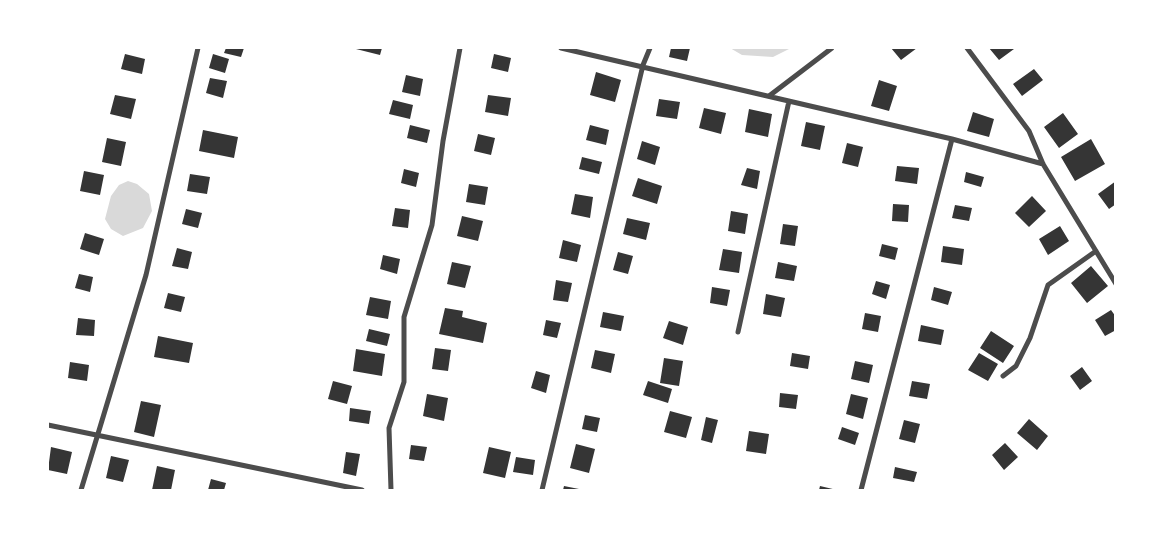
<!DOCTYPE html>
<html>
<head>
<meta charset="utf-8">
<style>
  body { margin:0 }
  #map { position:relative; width:1163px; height:538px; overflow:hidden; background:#fff; font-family:"Work Sans",sans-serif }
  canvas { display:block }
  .frame { position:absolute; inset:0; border:49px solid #fff; pointer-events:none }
</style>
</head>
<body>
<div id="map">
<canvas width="1163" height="538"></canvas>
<div class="frame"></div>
</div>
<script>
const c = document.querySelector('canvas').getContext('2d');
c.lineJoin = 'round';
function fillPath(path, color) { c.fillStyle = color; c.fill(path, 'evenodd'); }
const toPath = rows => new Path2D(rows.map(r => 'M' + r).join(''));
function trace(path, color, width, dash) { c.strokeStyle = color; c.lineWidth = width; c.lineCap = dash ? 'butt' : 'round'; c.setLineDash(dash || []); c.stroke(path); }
const water = toPath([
  [730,48,791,48,773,57,742,55],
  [128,181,137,184,149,194,152,211,143,228,123,236,111,229,105,219,111,196,119,185]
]);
const building = toPath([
  [226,48,244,48,241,57,224,53],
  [352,48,382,48,380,55],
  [671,48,690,48,687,61,669,57],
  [891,48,917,48,901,60],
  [989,48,1013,48,1014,49,999,60],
  [125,54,145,59,142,74,121,69],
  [213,54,229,59,225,73,209,68],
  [494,54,511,58,508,72,491,68],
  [1034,69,1043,80,1022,96,1013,84],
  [596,72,621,80,615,102,590,95],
  [406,75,423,79,420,96,402,92],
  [210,78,227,81,223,98,206,93],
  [879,80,897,86,889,111,871,106],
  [115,95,136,99,131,119,110,114],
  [488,95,511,98,508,116,485,112],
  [659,99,680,102,677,119,656,116],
  [393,100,413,105,410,119,389,114],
  [704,108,726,113,721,134,699,128],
  [749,109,772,114,768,137,745,132],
  [973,112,994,119,989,137,967,131],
  [1063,113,1078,134,1059,148,1044,127],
  [806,122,825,126,820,150,801,146],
  [410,125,430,130,427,143,407,138],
  [590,125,609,130,606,145,586,140],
  [203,130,238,137,234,158,199,151],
  [478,134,495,138,491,155,474,151],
  [107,138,126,142,121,166,102,162],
  [1091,139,1105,164,1075,181,1061,157],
  [642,141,660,147,655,165,637,159],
  [847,143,863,147,858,167,842,163],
  [582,157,602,162,599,174,579,169],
  [897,166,919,168,917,184,895,181],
  [747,168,760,171,757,189,741,185],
  [404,169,419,173,416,187,401,183],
  [84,171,104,175,100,195,80,191],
  [966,172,984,177,981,187,964,182],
  [190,174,210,177,207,194,187,191],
  [638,178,662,186,657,204,632,196],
  [1116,181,1116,204,1109,209,1098,194],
  [469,184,488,187,485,205,466,202],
  [575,194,593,197,590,218,571,214],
  [1032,196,1046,211,1029,227,1015,213],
  [893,204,909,205,908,222,892,221],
  [955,205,972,208,969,221,952,218],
  [395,208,410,210,408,228,392,226],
  [186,209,202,213,198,228,182,224],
  [731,211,748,214,745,234,728,231],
  [462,216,483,221,478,241,457,236],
  [627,218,650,223,646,240,623,234],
  [783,224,798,226,795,246,780,244],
  [1060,226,1069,241,1048,255,1039,239],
  [85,233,104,239,99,255,80,249],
  [563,240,581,245,577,262,559,258],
  [882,244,898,248,895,260,879,256],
  [943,246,964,249,962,265,941,262],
  [177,248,192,252,188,269,172,266],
  [723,249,742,252,739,273,719,270],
  [618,252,633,256,628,274,613,270],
  [383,255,400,259,397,274,380,269],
  [452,262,471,266,465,288,447,284],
  [778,262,797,266,794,281,775,278],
  [1091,266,1108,286,1087,303,1071,283],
  [79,274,93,277,90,292,75,288],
  [556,280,572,283,568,302,553,300],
  [876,281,890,285,886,299,872,294],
  [712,287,730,290,727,306,710,303],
  [934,287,952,292,948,305,931,300],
  [168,293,185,297,181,312,164,308],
  [766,294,785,298,781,317,763,314],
  [370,297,391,301,388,319,366,315],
  [445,308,463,311,462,317,487,323,483,343,439,334],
  [1111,310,1116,317,1116,330,1105,336,1095,320],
  [603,312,624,316,621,331,600,327],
  [865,313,881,316,878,332,862,329],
  [78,318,95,320,94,336,76,335],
  [546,320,561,323,557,338,543,335],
  [669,321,688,327,683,345,663,338],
  [921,325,944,330,941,345,918,341],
  [369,329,390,334,387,346,366,341],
  [991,331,1014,346,1003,363,980,348],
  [158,336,193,343,189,363,154,357],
  [435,348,451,350,448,371,432,369],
  [356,349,385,354,382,376,353,371],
  [595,350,615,354,611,373,591,368],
  [792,353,810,356,808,369,790,366],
  [979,353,998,364,988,381,968,370],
  [664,358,683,361,679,386,660,383],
  [855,361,873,365,869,383,851,379],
  [70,362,89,365,87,381,68,378],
  [1082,367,1092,381,1080,390,1070,376],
  [536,371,550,375,546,393,531,388],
  [333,381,352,386,347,404,328,399],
  [648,381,672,389,668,403,643,395],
  [912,381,930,384,927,399,909,396],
  [780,393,798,395,796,409,779,407],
  [427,394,448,398,444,421,423,416],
  [851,394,868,398,863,419,846,414],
  [141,401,161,405,154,437,134,432],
  [350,408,371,411,369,424,349,421],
  [670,411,692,417,686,438,664,432],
  [585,415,600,418,597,432,582,429],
  [706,417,718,420,712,443,701,440],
  [1029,419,1048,436,1037,450,1017,433],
  [904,420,920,424,915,443,899,439],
  [842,427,859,433,855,445,838,439],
  [749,431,769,434,766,454,746,451],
  [1005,443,1018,457,1004,470,992,455],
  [576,444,595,449,589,473,570,468],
  [411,445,427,447,424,461,409,459],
  [51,447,72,452,67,474,48,470],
  [489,447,511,452,505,478,483,473],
  [346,452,360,454,356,476,343,473],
  [111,456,129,460,123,482,106,478],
  [516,457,535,460,533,475,513,472],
  [157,466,175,470,171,490,152,490],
  [895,467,917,472,914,482,893,478],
  [211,479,226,483,224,490,208,490],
  [564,486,584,490,563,490],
  [820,486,837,490,819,490]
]);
const minor = toPath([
  [561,48,952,139,1043,164],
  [967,48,1029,131,1043,164,1116,284],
  [769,96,832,48],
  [738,332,789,101],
  [1003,376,1016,366,1030,338,1048,285,1096,251],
  [48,425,362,490],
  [81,490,146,275,198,48],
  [391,490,389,428,404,382,404,317,432,225,443,141,460,48],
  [542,490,643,65,650,48],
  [861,490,952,139]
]);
fillPath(water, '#d9d9d9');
fillPath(building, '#353535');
trace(minor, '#4c4c4c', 5);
</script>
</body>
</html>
